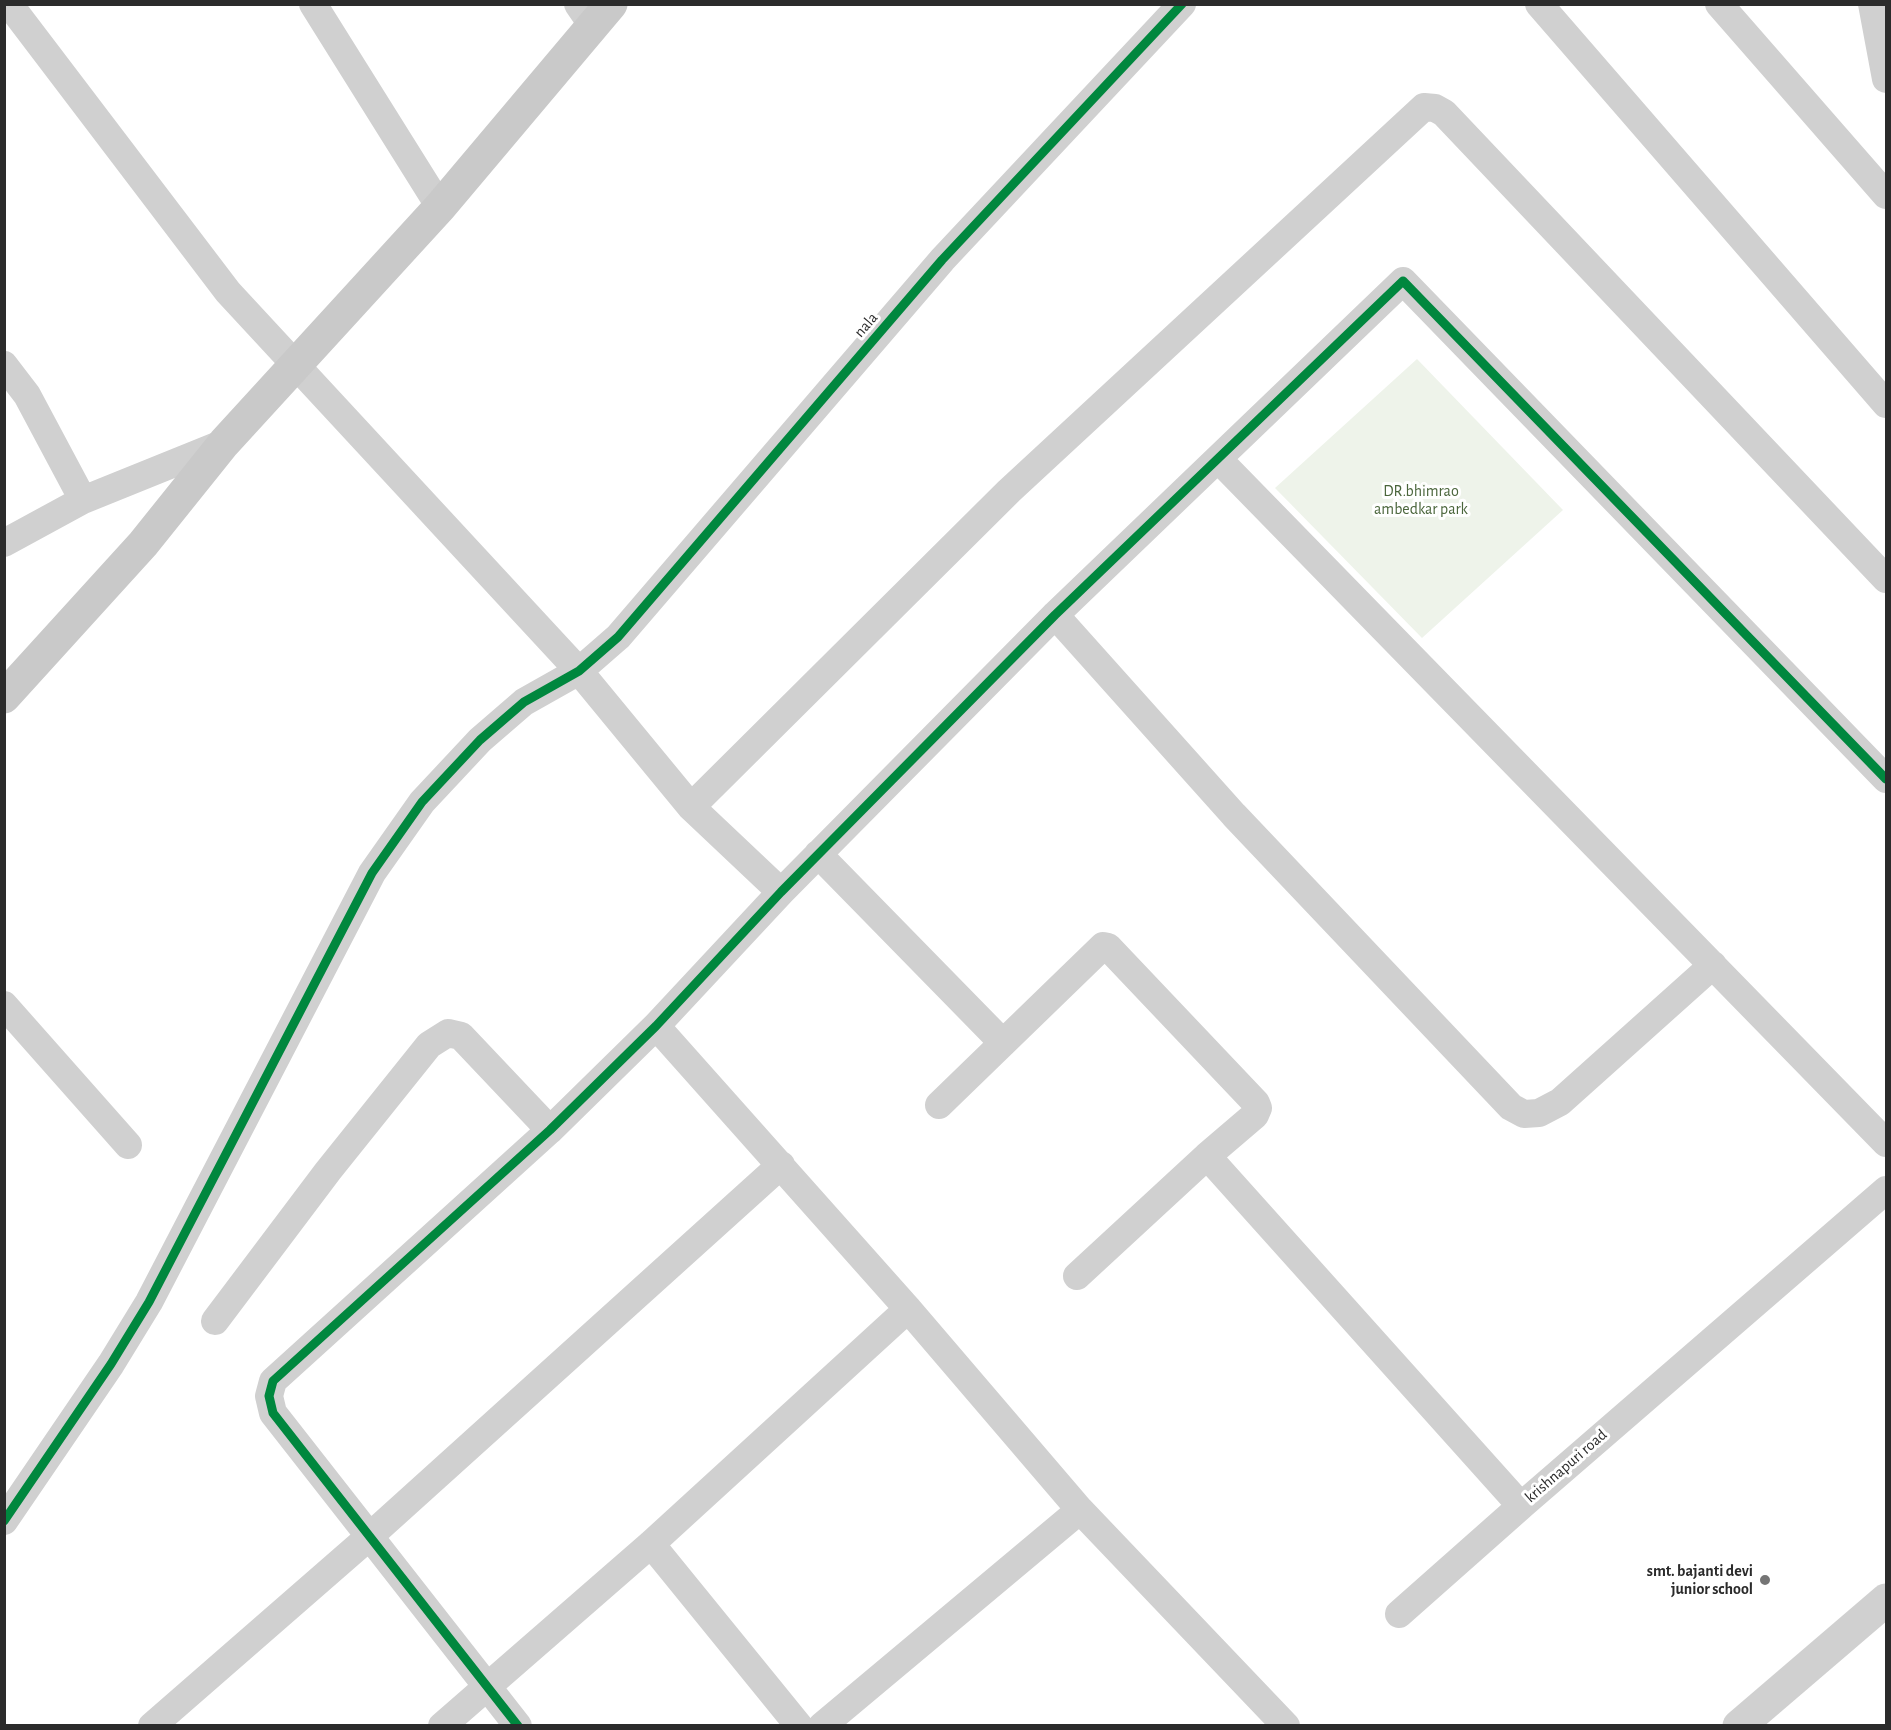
<!DOCTYPE html>
<html>
<head>
<meta charset="utf-8">
<style>
  body { margin:0 }
  #map { position:relative; width:1891px; height:1730px; overflow:hidden; background:#fff; font-family:"Alegreya Sans",sans-serif }
  canvas { display:block }
  .frame { position:absolute; inset:0; border:6px solid #2b2b2b; pointer-events:none }
</style>
</head>
<body>
<div id="map">
<canvas width="1891" height="1730"></canvas>
<div class="frame"></div>
</div>
<script>
const c = document.querySelector('canvas').getContext('2d');
c.lineJoin = 'round';
function fillPath(path, color) { c.fillStyle = color; c.fill(path, 'evenodd'); }
const toPath = rows => new Path2D(rows.map(r => 'M' + r).join(''));
function trace(path, color, width, dash) { c.strokeStyle = color; c.lineWidth = width; c.lineCap = dash ? 'butt' : 'round'; c.setLineDash(dash || []); c.stroke(path); }
function drawText(font, color, halo, rows, align = 'center') {
  c.font = font + ' "Alegreya Sans",sans-serif'; c.lineWidth = 6; c.setLineDash([]); c.textBaseline = 'middle'; c.strokeStyle = halo; c.fillStyle = color; for (const [text, x, y, turn = 0] of rows) {
    c.save(); c.translate(x, y); c.rotate((+turn || 0) * Math.PI / 180); c.textAlign = isNaN(turn) ? turn : align; if (halo) c.strokeText(text, 0, 0); c.fillText(text, 0, 0); c.restore();
  }
}
const green = toPath([
  [1417,359,1563,510,1422,638,1275,488]
]);
const minor = toPath([
  [9,4,228,292,579,671,691,807,781,892],
  [313,4,440,207],
  [578,4,593,26],
  [1539,4,1886,404],
  [1719,4,1886,195],
  [1872,4,1886,79],
  [4,365,27,395,83,500],
  [1219,460,1886,1143],
  [4,543,83,500,224,443],
  [1055,615,1234,815,1511,1107,1524,1114,1539,1113,1560,1102,1713,965],
  [691,807,1009,491,1424,107,1435,108,1444,113,1886,579],
  [818,854,1003,1043],
  [4,1005,128,1145],
  [656,1026,908,1309,1080,1510,1286,1726],
  [939,1105,1103,946,1108,947,1256,1103,1258,1108,1255,1115,1207,1156,1077,1276],
  [1207,1156,1521,1506,1886,1190],
  [215,1321,328,1171,429,1045,448,1033,461,1036,550,1130],
  [4,1521,111,1364,149,1302,372,873,422,802,480,740,524,702,579,671,618,637,942,260,1182,4],
  [651,1544,799,1726],
  [1399,1614,1521,1506],
  [152,1726,370,1536,781,1165],
  [442,1726,651,1544,908,1309],
  [518,1726,273,1413,269,1396,273,1381,550,1130,656,1026,781,892,1055,615,1403,281,1886,779],
  [822,1726,1080,1510]
]);
const tertiary = toPath([
  [1739,1726,1886,1600]
]);
const secondary = toPath([
  [4,697,143,544,224,443,440,207,611,4]
]);
const cycleway = toPath([
  [4,1521,111,1364,149,1302,372,873,422,802,480,740,524,702,579,671,618,637,942,260,1182,4],
  [518,1726,273,1413,269,1396,273,1381,550,1130,656,1026,781,892,1055,615,1403,281,1886,779]
]);
const markers = [
  [1765,1580,6,"#757575"]
];
const streetNames = [
  ["nala",866,325,-49],
  ["krishnapuri road",1566,1466,-41]
];
const parkNames = [
  ["DR.bhimrao",1421,491],
  ["ambedkar park",1421,509]
];
const poiNames = [
  ["smt. bajanti devi",1753,1571],
  ["junior school",1753,1589]
];
fillPath(green, '#eef3ea');
trace(minor, '#d0d0d0', 28);
trace(tertiary, '#d0d0d0', 33);
trace(secondary, '#c9c9c9', 33);
trace(cycleway, '#00873e', 9);
for (const [x, y, r, color] of markers) { const dot = new Path2D(); dot.arc(x, y, r, 0, 2 * Math.PI); c.fillStyle = color; c.fill(dot); trace(dot, '#fff', 2); }
drawText('16px', '#2b2b2b', '#fff', streetNames);
drawText('16px', '#4a653b', '#fff', parkNames);
drawText('bold 16px', '#2b2b2b', '#fff', poiNames, 'right');
</script>
</body>
</html>
